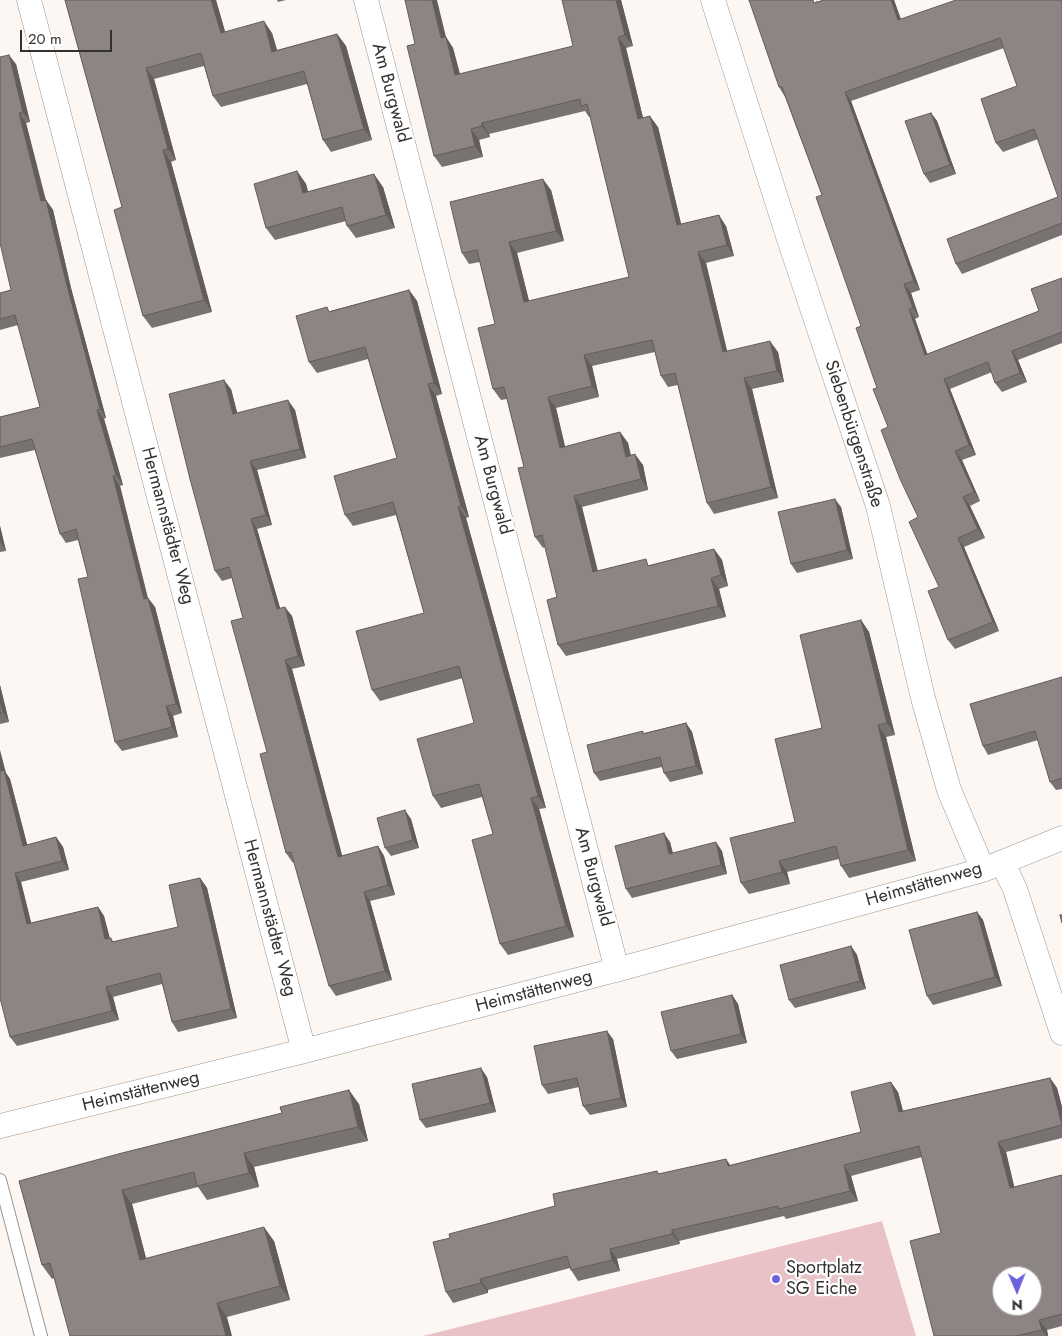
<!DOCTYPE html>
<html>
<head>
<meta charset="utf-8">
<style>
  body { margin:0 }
  #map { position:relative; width:1062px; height:1336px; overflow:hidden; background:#fcf7f2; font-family:Jost,sans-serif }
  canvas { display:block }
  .north { position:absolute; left:992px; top:1266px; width:50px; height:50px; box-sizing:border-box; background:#fff; border:1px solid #aeadac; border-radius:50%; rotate:179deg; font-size:14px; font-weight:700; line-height:20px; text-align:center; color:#343230 }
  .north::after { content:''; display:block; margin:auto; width:18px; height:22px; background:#6b62dc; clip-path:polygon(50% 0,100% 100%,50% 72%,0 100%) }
  .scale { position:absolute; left:20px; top:30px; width:92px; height:22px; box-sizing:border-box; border:2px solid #343230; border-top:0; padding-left:6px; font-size:15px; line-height:18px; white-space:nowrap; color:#343230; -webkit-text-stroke:4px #fff; paint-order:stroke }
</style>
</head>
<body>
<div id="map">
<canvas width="1062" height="1336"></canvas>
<div class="north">N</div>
<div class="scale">20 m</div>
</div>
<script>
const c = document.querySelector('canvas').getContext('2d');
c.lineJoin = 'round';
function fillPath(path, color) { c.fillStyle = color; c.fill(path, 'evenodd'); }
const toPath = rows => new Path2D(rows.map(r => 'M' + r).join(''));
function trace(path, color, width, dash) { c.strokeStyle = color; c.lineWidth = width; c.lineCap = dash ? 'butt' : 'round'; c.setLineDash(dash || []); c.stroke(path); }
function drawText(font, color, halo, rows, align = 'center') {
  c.font = font + ' Jost,sans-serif'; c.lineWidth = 4.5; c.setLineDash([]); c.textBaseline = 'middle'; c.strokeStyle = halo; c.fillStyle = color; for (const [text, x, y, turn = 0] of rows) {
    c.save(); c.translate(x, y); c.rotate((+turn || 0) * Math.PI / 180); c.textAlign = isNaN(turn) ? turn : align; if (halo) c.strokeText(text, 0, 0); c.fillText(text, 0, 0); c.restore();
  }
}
const green = toPath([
  [882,1221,916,1336,423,1336]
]);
const lane = toPath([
  [0,1180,41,1336]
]);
const street = toPath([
  [29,0,304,1051],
  [366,0,617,970],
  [713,0,788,236,878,506,923,698,949,790,983,870],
  [1002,862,1015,889,1062,1033],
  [0,1126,304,1051,627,967,983,870,1062,838]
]);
const wall = toPath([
  [65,0,216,0,225,32,272,33,277,50,337,34,346,46,372,140,331,152,323,140,307,84,221,107,213,96,204,66,154,79,176,160,171,162,212,312,152,328,143,316,122,207],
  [277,0,286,0,278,2],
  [621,0,633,46,626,48,643,118,658,127,681,224,726,226,734,256,706,263,727,351,778,352,784,382,752,389,778,498,714,514,707,503,678,385,668,387,661,376,655,352,592,366,599,397,556,408,565,447,620,432,628,443,631,455,643,465,648,490,582,507,598,571,650,565,714,549,722,560,728,586,719,589,726,617,566,656,558,645,557,597,545,547,543,548,535,537,524,467,507,399,501,400,493,389,495,324,480,262,469,264,462,253,551,190,564,241,517,253,529,301,629,277,590,116,589,117,585,111,489,134,490,137,479,140,483,157,442,167,434,156,415,44,446,37,453,48,460,74,573,46],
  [817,0,817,2,824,0,894,0,901,19,1062,0,1062,235,962,274,956,264,1058,197,1038,139,1003,152,996,143,1017,86,1004,48,851,101,920,290,911,293,919,317,915,319,927,354,1039,311,1062,278,1062,343,1018,360,1027,382,1002,392,995,383,992,372,950,389,976,455,962,460,980,501,970,506,985,538,964,547,999,631,955,649,948,640,939,587,918,517,888,427,861,326,822,195,785,97,779,87],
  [16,64,30,122,26,123,46,200,53,210,71,288,106,418,104,419,123,485,120,486,148,598,155,607,182,713,173,716,178,737,122,751,115,742,88,577,78,540,66,543,60,534,35,450,0,458,0,417,40,407,18,325,0,330,0,293,11,290],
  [931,113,937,121,956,174,930,183,924,174],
  [297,171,306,184,308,192,383,187,395,228,356,238,347,226,346,221,275,240,266,228],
  [409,290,417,301,442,394,436,396,469,517,466,518,546,808,539,809,574,937,508,955,500,944,493,834,482,797,441,808,433,796,474,723,463,678,380,701,372,690,424,613,396,515,353,526,345,515,397,458,368,359,317,373,309,362,330,311],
  [231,389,237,413,295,410,306,458,257,470,272,525,257,529,280,608,292,616,305,666,292,669,342,856,378,846,384,856,395,895,370,901,392,980,336,996,329,986,294,862,293,863,286,853,243,618,232,578,222,581,215,571],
  [841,507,853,559,797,573,791,564],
  [0,526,6,551,0,552],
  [861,620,869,632,895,735,886,737,916,861,849,878,841,866,839,859,787,872,790,884,749,894,741,883,795,822,822,728],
  [1062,677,1062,789,1056,790,1050,782,1038,740,988,755,983,746],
  [0,685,9,722,0,724],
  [686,723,692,732,703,774,670,782,664,773,662,767,600,781,594,773,644,733],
  [6,773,10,779,27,845,56,837,63,847,69,870,21,882,31,923,98,907,104,916,110,938,114,942,178,927,200,878,207,888,237,1018,178,1032,172,1022,162,984,113,997,119,1020,17,1046,10,1037],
  [411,819,419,848,391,856,385,848],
  [670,842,673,853,722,851,727,874,632,898,626,889],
  [977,912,983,920,1002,986,933,1005,927,996],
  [851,946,857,955,866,989,795,1008,789,1000],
  [732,995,738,1004,747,1043,677,1059,671,1051],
  [613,1039,627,1107,590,1115,583,1106,579,1087,548,1094,542,1085],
  [487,1077,496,1112,426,1128,420,1120],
  [1050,1078,1057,1088,1062,1107,1062,1138,1006,1152,1014,1187,1062,1175,1062,1326,1047,1330,1048,1336,934,1336,941,1233,922,1157,851,1176,858,1201,786,1219,784,1216,679,1241,680,1244,617,1259,620,1271,578,1281,571,1270,570,1268,488,1290,488,1293,453,1303,446,1292,450,1238,555,1206,657,1171,659,1174,731,1165,861,1132,898,1092,903,1111],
  [359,1104,368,1141,254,1167,259,1187,207,1200,198,1187,132,1204,146,1258,274,1241,290,1300,227,1317,54,1278,52,1279,42,1265,19,1181]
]);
const shadedWall = toPath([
  [211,0,216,0,229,45,221,33],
  [432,0,437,0,446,37,453,48,463,86,455,75,441,38],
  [616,0,621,0,633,46,625,35],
  [891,0,894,0,904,29,898,20],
  [264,21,272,33,281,64,272,52],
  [337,34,346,46,372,140,364,129],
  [618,37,626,48,646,130,638,119],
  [9,55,16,64,30,122,23,112],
  [146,68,154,79,176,160,168,149],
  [845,92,851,101,920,290,914,281],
  [19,113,26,123,48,211,41,201],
  [931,113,937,121,956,174,950,165],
  [650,116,658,127,684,236,677,225],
  [482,123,489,134,490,137,482,126],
  [471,129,479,140,483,157,475,146],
  [163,150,171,162,212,312,204,300],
  [297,171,306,184,312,206,303,193],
  [374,174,383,187,395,228,386,215],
  [543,179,551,190,564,241,556,231],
  [46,200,53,210,71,288,106,418,100,409,65,278],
  [719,215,726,226,734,256,727,245],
  [509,242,517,253,532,313,524,302],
  [698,252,706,263,730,363,723,352],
  [904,284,911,293,919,317,913,308],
  [409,290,417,301,442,394,434,383],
  [909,309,915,319,931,364,925,355],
  [770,341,778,352,784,382,777,371],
  [1012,351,1018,360,1027,382,1020,373],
  [584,355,592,366,599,397,592,386],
  [744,378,752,389,778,498,771,487],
  [944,379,950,389,976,455,969,445],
  [224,380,231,389,240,423,233,414],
  [428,384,436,396,469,517,461,506],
  [548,397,556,408,568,459,560,448],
  [288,400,295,410,306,458,300,449],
  [97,410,104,419,123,485,116,475],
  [620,432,628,443,633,468,626,457],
  [955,451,962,460,980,501,974,492],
  [635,454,643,465,648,490,641,479],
  [250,461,257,470,272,525,266,515],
  [113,476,120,486,150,608,144,599],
  [574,496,582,507,600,583,593,572],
  [963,497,970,506,985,538,978,529],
  [835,499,841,507,853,559,847,550],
  [458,507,466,518,546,808,538,796],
  [251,519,257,529,283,618,277,609],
  [0,526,6,551,0,542],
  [958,538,964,547,999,631,993,622],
  [714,549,722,560,728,586,721,575],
  [711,578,719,589,726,617,718,606],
  [148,598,155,607,182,713,176,704],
  [285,607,292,616,305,666,298,656],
  [861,620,869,632,895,735,887,723],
  [285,660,292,669,345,866,338,857],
  [0,685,9,722,3,712,0,701],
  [166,706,173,716,178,737,172,727],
  [686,723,692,732,703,774,696,766],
  [878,725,886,737,916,861,908,850],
  [0,750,6,773,10,779,30,855,23,846,1,771,0,768],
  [531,798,539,809,574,937,566,926],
  [405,810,411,819,419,848,413,840],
  [664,833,670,842,675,863,669,854],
  [56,837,63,847,69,870,62,861],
  [716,842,722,851,727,874,721,865],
  [378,846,384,856,395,895,388,885],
  [779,861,787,872,790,884,782,872],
  [15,873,21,882,34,934,27,924],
  [200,878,207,888,237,1018,231,1009],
  [364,892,370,901,392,980,385,971],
  [98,907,104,916,112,949,105,939],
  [977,912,983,920,1002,986,995,977],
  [851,946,857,955,866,989,860,981],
  [106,987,113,997,119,1020,112,1011],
  [732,995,738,1004,747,1043,741,1034],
  [607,1031,613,1039,627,1107,621,1098],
  [481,1068,487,1077,496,1112,490,1103],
  [1050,1078,1057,1088,1062,1107,1062,1125],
  [891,1082,898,1092,906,1123,899,1112],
  [349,1090,359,1104,368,1141,358,1127],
  [998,1142,1006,1152,1017,1198,1010,1188],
  [244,1153,254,1167,259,1187,249,1173],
  [726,1159,733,1169,728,1166],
  [844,1165,851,1176,858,1201,850,1191],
  [122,1190,132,1204,150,1274,140,1260],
  [264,1227,274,1241,290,1300,280,1286],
  [672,1230,679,1241,680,1244,672,1234],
  [610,1249,617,1259,620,1271,612,1260],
  [480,1279,488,1290,488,1293,481,1283],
  [217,1303,227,1317,232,1336,226,1336],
  [1039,1320,1047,1330,1048,1336,1046,1336,1042,1330]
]);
const building = toPath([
  [65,0,211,0,221,33,264,21,272,52,337,34,364,129,323,140,304,71,213,96,201,53,146,68,168,149,163,150,204,300,143,316,114,210,122,207,65,0],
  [405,0,432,0,441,38,446,37,455,75,573,46,562,0,616,0,625,35,618,37,638,119,650,116,677,225,719,215,727,245,698,252,723,352,770,341,777,371,744,378,771,487,707,503,675,373,661,376,652,340,584,355,592,386,548,397,560,448,620,432,626,457,635,454,641,479,574,496,593,572,646,559,648,566,714,549,721,575,711,578,718,606,558,645,547,600,557,597,542,535,535,537,518,468,524,467,504,387,493,389,478,328,495,324,477,250,462,253,450,202,543,179,556,231,509,242,524,302,629,277,587,104,581,106,580,99,482,123,482,126,471,129,475,146,434,156,407,46,415,44,405,0],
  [749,0,813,0,814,3,824,0,891,0,898,20,956,0,1061,0,1062,2,1062,223,956,264,947,239,1058,197,1034,129,996,143,981,99,1017,86,1000,38,845,92,914,281,904,284,913,308,909,309,925,355,1039,311,1031,289,1062,278,1062,332,1012,351,1020,373,995,383,988,362,944,379,969,445,955,451,974,492,963,497,978,529,958,538,993,622,948,640,928,591,939,587,909,522,918,517,900,479,881,430,888,427,873,389,877,388,856,328,861,326,816,197,822,195,782,87,779,87,749,0],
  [9,55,23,112,19,113,41,201,46,200,65,278,100,409,97,410,116,475,113,476,144,599,148,598,176,704,166,706,172,727,115,742,78,579,88,577,76,529,60,534,32,439,0,447,0,417,40,407,15,315,0,319,0,293,11,290,0,243,0,57,9,55],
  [931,113,950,165,924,174,905,121,931,113],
  [297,171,303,193,374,174,386,215,347,226,342,207,266,228,254,184,297,171],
  [409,290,434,383,428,384,461,506,458,507,538,796,531,798,566,926,500,944,472,840,493,834,479,784,433,796,417,739,474,723,459,666,372,690,356,631,424,613,393,502,345,515,334,476,397,458,365,347,309,362,296,316,327,307,329,312,409,290],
  [224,380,233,414,288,400,300,449,250,461,266,515,251,519,277,609,285,607,298,656,285,660,338,857,378,846,388,885,364,892,385,971,329,986,291,852,286,853,260,754,267,752,231,621,243,618,229,567,215,571,190,479,169,394,224,380],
  [835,499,847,550,791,564,778,512,835,499],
  [861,620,887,723,878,725,908,850,841,866,836,846,779,861,782,872,741,883,730,838,795,822,775,739,822,728,800,635,861,620],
  [1062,677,1062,778,1050,782,1035,731,983,746,970,704,1062,677],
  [0,701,3,712,0,713,0,701],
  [686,723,696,766,664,773,660,757,594,773,587,745,643,731,643,734,686,723],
  [0,768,1,771,4,770,23,846,56,837,62,861,15,873,27,924,98,907,105,939,111,938,112,942,178,927,169,885,200,878,231,1009,172,1022,160,973,106,987,112,1011,10,1037,0,998,0,768],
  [405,810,413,840,385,848,377,818,405,810],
  [664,833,669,854,716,842,721,865,626,889,615,846,664,833],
  [977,912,995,977,927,996,909,930,977,912],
  [1060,915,1062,915,1062,923,1060,915],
  [851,946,860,981,789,1000,780,965,851,946],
  [732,995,741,1034,671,1051,661,1012,732,995],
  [607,1031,621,1098,583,1106,577,1078,542,1085,534,1046,607,1031],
  [481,1068,490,1103,420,1120,412,1084,481,1068],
  [1050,1078,1062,1125,998,1142,1010,1188,1062,1175,1062,1314,1039,1320,1042,1330,1016,1336,934,1336,910,1241,941,1233,919,1146,844,1165,850,1191,779,1209,778,1206,672,1230,672,1234,610,1249,612,1260,571,1270,567,1256,480,1279,481,1283,446,1292,433,1242,450,1238,449,1234,555,1206,553,1194,657,1171,658,1174,726,1159,728,1166,861,1132,851,1092,891,1082,899,1112,1050,1078],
  [1002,1276,1032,1276,1032,1306,1002,1306,1002,1276],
  [349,1090,358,1127,244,1153,249,1173,197,1186,194,1172,122,1190,140,1260,264,1227,280,1286,217,1303,226,1336,70,1336,50,1263,42,1265,19,1181,122,1153,282,1113,280,1107,349,1090]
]);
const markers = [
  [776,1279,5,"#6b62dc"]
];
const streetNames = [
  ["Am Burgwald",390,93,75],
  ["Siebenbürgenstraße",853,434,72],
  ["Am Burgwald",492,485,75],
  ["Hermannstädter Weg",167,526,75],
  ["Am Burgwald",593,877,75],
  ["Heimstättenweg",924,885,-16],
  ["Hermannstädter Weg",269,918,75],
  ["Heimstättenweg",534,992,-15],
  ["Heimstättenweg",141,1092,-14]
];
const poiNames = [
  ["Sportplatz",786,1269],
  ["SG Eiche",786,1290]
];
fillPath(green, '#e9c2c7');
trace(lane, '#9b9792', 14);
trace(street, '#9b9792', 25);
trace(lane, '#fff', 12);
trace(street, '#fff', 24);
fillPath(wall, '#787271');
fillPath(shadedWall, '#625d5c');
fillPath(building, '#8c8583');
trace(building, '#625d5c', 1);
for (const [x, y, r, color] of markers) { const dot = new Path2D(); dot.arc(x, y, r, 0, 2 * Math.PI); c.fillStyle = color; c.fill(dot); trace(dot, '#fff', 2); }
drawText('18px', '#343230', '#fff', streetNames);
drawText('18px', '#343230', '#fff', poiNames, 'left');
</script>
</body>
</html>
